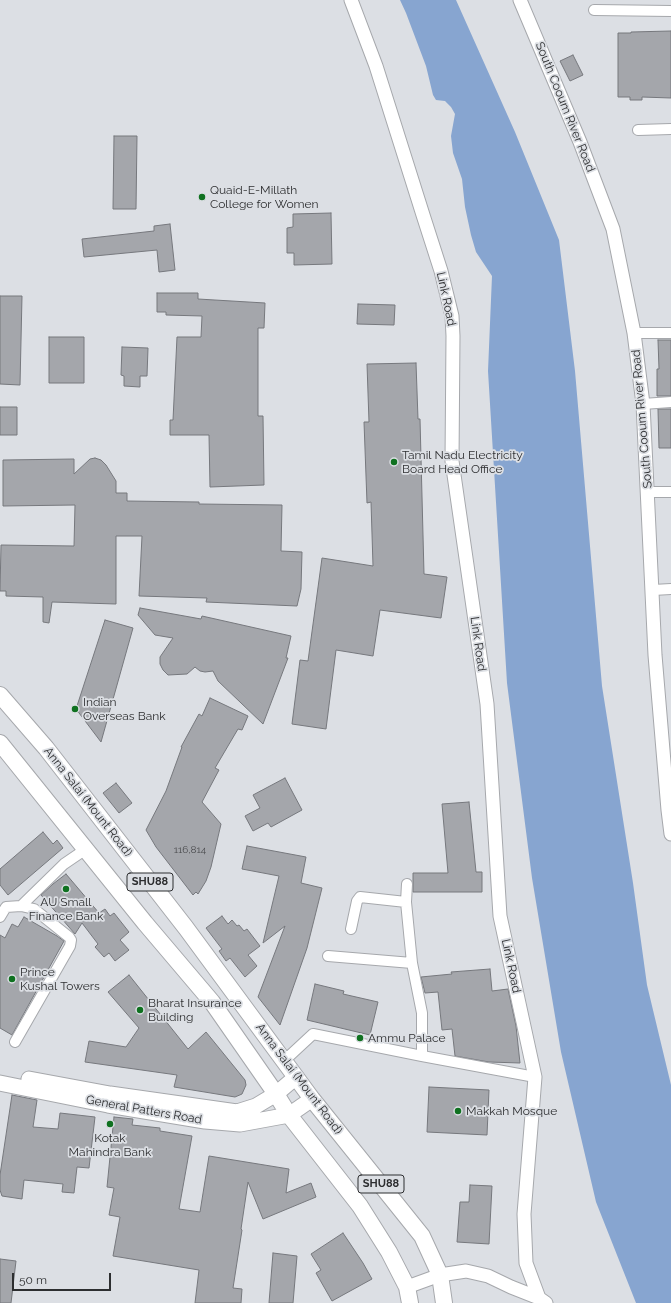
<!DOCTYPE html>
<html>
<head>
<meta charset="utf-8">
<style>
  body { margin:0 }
  #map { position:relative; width:671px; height:1303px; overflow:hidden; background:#dcdfe4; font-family:Raleway,sans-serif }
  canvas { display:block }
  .scale { position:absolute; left:12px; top:1273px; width:99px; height:18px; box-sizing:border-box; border:2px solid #2d2e30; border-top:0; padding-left:5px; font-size:12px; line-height:14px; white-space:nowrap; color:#2d2e30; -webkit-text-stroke:3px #dcdfe4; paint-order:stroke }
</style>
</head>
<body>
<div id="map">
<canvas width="671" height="1303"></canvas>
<div class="scale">50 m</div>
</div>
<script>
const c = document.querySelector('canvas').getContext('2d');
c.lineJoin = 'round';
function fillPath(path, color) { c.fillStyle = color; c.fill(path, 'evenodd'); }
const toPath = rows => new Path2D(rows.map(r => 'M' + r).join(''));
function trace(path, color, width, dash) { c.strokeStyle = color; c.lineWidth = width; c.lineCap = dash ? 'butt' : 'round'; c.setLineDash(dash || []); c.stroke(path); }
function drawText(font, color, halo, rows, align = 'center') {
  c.font = font + ' Raleway,sans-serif'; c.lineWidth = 3.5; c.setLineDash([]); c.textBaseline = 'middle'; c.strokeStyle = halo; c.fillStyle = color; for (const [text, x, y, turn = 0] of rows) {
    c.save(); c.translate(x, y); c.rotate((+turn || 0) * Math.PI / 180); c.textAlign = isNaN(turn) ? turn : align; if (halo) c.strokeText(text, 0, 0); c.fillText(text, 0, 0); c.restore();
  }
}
const water = toPath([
  [400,0,456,0,515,132,559,240,575,371,602,686,633,883,647,985,671,1085,671,1303,636,1303,596,1202,561,1052,532,878,507,683,488,371,492,276,476,252,471,235,465,207,462,179,453,153,451,136,455,114,451,107,445,101,436,100,433,95,426,66,406,13]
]);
const building = toPath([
  [671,31,671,98,642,97,642,100,630,100,630,97,618,97,618,33,631,33,631,32,671,31],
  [573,55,583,75,570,81,560,61,573,55],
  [114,136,137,136,136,209,113,209,114,136],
  [331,213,332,264,294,265,294,253,287,253,287,228,293,227,293,214,331,213],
  [170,224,175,270,159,272,157,250,84,257,82,239,154,231,154,226,170,224],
  [157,293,198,293,198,299,265,303,264,328,258,328,258,416,263,416,264,485,210,487,209,435,170,435,170,420,173,420,177,337,201,337,202,316,166,315,166,312,157,312,157,293],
  [0,296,22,296,20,385,0,384,0,296],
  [358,304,395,305,394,325,357,324,358,304],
  [49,337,84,337,84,383,49,383,49,337],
  [658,340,671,340,671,396,657,396,657,369,659,369,658,340],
  [122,347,148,348,147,376,140,376,140,387,124,386,124,376,121,375,122,347],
  [416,363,418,419,420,419,424,574,447,577,441,618,380,610,373,656,336,650,326,729,292,724,300,660,308,661,322,558,373,566,371,502,367,503,364,422,369,422,367,364,416,363],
  [0,407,17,407,17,435,0,435,0,407],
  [658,409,671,409,671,448,659,448,658,409],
  [95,458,101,460,106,465,116,481,116,493,127,493,127,501,199,502,199,504,282,505,281,551,302,552,301,589,297,606,206,602,207,598,139,596,142,536,116,536,116,604,52,602,49,623,43,622,43,597,6,596,6,591,0,591,1,545,74,546,75,505,3,506,3,460,74,459,74,474,90,459,95,458],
  [140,608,201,619,202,616,291,636,286,658,288,658,263,724,218,681,213,671,205,672,200,671,195,667,187,674,168,675,163,670,160,664,160,657,173,638,155,635,138,615,140,608],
  [105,620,133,628,101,742,76,709,105,620],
  [210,698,248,716,242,730,238,729,215,768,219,770,202,802,221,824,211,867,206,881,198,894,196,892,193,895,156,847,146,830,166,791,182,747,181,747,199,714,202,716,210,698],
  [285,778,302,810,271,827,268,823,253,831,245,816,260,808,253,795,285,778],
  [116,783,132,803,119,813,103,793,116,783],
  [469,802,476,872,482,872,482,892,413,892,413,873,448,873,442,804,469,802],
  [43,832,53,844,57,840,63,848,8,895,0,885,0,869,43,832],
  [247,846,306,857,301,883,322,888,307,948,280,1025,258,997,285,926,263,943,279,876,242,869,247,846],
  [66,874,99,913,105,909,110,916,114,913,129,932,120,940,129,950,115,961,109,953,104,957,95,947,98,944,82,923,75,934,41,895,53,884,66,874],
  [222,916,228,924,232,920,237,926,239,925,244,931,247,929,260,946,248,955,257,966,245,977,230,958,226,961,219,951,222,949,206,928,222,916],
  [24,917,57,936,64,941,12,1035,0,1028,0,935,5,938,12,924,18,927,24,917],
  [490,969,492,991,508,989,516,1026,520,1063,489,1062,455,1056,452,1029,442,1030,438,992,425,993,421,977,452,974,451,972,490,969],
  [129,975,188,1049,206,1032,245,1080,246,1085,242,1094,235,1097,174,1087,177,1075,85,1062,89,1041,126,1047,139,1028,108,992,129,975],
  [315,984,344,991,343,994,378,1002,370,1035,307,1020,315,984],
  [429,1087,489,1090,487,1135,427,1132,429,1087],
  [12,1095,37,1100,33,1127,58,1129,60,1113,95,1117,89,1168,77,1167,74,1193,62,1192,63,1184,24,1180,22,1199,2,1196,0,1190,0,1175,12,1095],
  [114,1117,133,1119,132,1125,160,1128,160,1131,192,1136,179,1209,200,1212,209,1156,289,1169,286,1193,311,1183,316,1197,263,1219,248,1182,241,1229,242,1230,233,1288,242,1289,241,1303,195,1303,199,1270,113,1256,120,1217,109,1215,114,1188,107,1187,114,1117],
  [470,1185,492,1186,489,1244,457,1242,460,1202,469,1202,470,1185],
  [343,1233,363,1263,372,1279,332,1301,316,1273,321,1270,311,1254,343,1233],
  [273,1253,297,1256,293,1303,269,1303,273,1253],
  [0,1259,16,1261,11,1303,0,1303,0,1259]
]);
const minor = toPath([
  [594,10,671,11],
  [638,130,671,129],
  [634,333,671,333],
  [643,404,671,402],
  [648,492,671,492],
  [653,590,671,589],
  [407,884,406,902,412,963,422,1013,422,1056],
  [21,906,64,864,86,849],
  [0,917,6,907,21,906,34,909,69,937,71,940,70,946,15,1042],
  [351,929,357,901,360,897,406,902],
  [328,956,412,963],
  [285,1060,313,1034,422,1056,535,1077]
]);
const tertiary = toPath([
  [351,0,376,66,423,215,441,271,452,316,453,336,452,461,487,704,500,916,535,1077,524,1214,526,1263,539,1298],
  [520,0,580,142,613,229,634,333,643,404,655,655,668,810,671,834],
  [407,1287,440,1275,466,1271,488,1276,511,1287,539,1298,546,1303]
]);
const secondary = toPath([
  [29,1079,110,1094,237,1112,256,1106,276,1094,296,1077],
  [0,1083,108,1105,205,1121,240,1124,289,1115,312,1099]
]);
const primary = toPath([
  [0,695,46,748,186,928,312,1099,422,1236,440,1275,444,1303],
  [0,743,145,923,212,1002,276,1094,289,1115,360,1206,389,1252,407,1287,410,1303]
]);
const markers = [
  [202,197,4,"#0f7120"],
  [394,462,4,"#0f7120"],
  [75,709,4,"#0f7120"],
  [66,889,4,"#0f7120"],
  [12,979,4,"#0f7120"],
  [140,1010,4,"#0f7120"],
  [360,1038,4,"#0f7120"],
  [458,1111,4,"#0f7120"],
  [110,1124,4,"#0f7120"]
];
const numberNames = [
  ["116,814",190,850]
];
const shields = [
  [150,882,46],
  [381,1184,46]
];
const shieldNames = [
  ["SHU88",150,882],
  ["SHU88",381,1184]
];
const streetNames = [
  ["South Cooum River Road",565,107,68],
  ["Link Road",446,299,78],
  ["South Cooum River Road",642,419,-95],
  ["Link Road",478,644,82],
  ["Anna Salai (Mount Road)",88,802,52],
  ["Link Road",511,966,78],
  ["Anna Salai (Mount Road)",299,1079,53],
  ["General Patters Road",144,1110,10]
];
const poiNames = [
  ["Quaid-E-Millath",210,190],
  ["College for Women",210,204],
  ["Tamil Nadu Electricity",402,455],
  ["Board Head Office",402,469],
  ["Indian",83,702],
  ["Overseas Bank",83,716],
  ["AU Small",66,902,"center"],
  ["Finance Bank",66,916,"center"],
  ["Prince",20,972],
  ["Kushal Towers",20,986],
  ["Bharat Insurance",148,1003],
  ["Building",148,1017],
  ["Ammu Palace",368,1038],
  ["Makkah Mosque",466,1111],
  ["Kotak",110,1138,"center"],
  ["Mahindra Bank",110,1152,"center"]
];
fillPath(water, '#87a5d0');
fillPath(building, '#a4a6ab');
trace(building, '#76787d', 1);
trace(minor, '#a6a8ac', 12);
trace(tertiary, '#a6a8ac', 15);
trace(secondary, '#a6a8ac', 17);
trace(primary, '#a6a8ac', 18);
trace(minor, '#fff', 10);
trace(tertiary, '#fff', 13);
trace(secondary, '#fff', 15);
trace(primary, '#fff', 16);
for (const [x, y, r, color] of markers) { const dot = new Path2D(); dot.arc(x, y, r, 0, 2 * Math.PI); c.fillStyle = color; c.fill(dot); trace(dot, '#dcdfe4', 1.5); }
drawText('10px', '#4b4c4f', null, numberNames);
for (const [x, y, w] of shields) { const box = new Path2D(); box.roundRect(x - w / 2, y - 9, w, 18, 3); c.fillStyle = '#dcdfe4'; c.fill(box); trace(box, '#2d2e30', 1); }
drawText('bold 11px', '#2d2e30', null, shieldNames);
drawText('12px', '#2d2e30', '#dcdfe4', streetNames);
drawText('12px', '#2d2e30', '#dcdfe4', poiNames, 'left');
</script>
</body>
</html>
